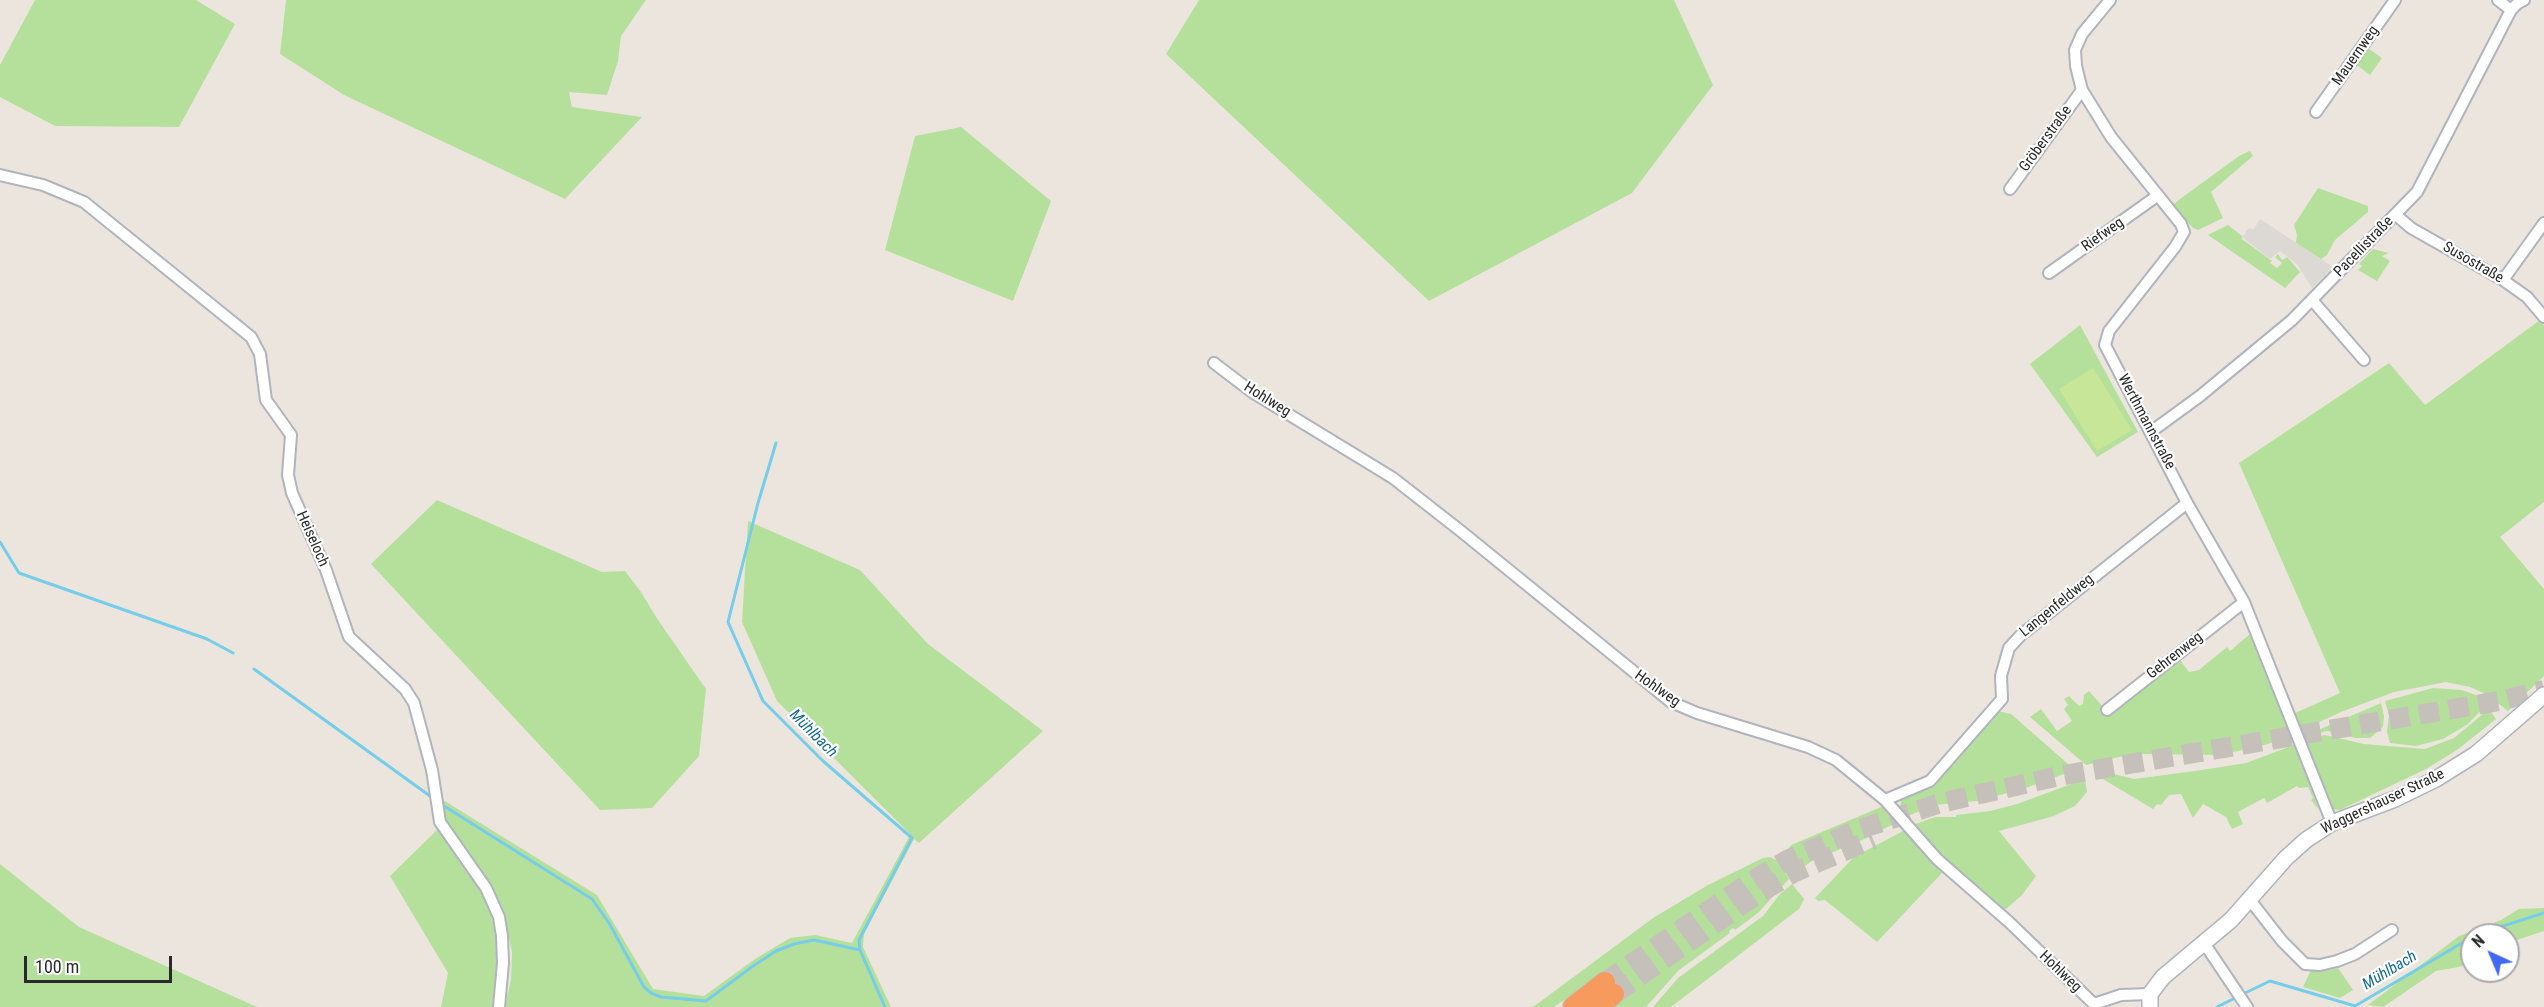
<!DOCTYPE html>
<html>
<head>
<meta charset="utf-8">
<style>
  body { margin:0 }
  #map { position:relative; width:2544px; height:1007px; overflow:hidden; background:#ece5dd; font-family:"Roboto Condensed",sans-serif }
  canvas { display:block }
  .north { position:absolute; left:2460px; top:923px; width:60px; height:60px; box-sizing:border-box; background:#fff; border:2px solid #aaa; border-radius:50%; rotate:316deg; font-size:16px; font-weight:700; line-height:24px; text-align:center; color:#2a2a2a }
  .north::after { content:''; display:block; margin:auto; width:21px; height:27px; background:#4469f1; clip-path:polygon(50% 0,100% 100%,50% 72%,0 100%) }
  .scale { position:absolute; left:24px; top:956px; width:148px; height:27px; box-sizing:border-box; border:3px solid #2a2a2a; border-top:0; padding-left:8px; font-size:18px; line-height:21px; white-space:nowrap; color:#2a2a2a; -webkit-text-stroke:4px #fff; paint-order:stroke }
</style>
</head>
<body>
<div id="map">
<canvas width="2544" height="1007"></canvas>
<div class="north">N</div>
<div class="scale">100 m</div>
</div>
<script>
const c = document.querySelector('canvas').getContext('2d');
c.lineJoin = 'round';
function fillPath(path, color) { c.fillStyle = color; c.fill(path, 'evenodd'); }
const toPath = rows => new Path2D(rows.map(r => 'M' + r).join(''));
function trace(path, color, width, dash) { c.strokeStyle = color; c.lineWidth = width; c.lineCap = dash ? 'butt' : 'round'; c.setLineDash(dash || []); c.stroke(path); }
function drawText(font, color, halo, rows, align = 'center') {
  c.font = font + ' "Roboto Condensed",sans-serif'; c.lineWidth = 4.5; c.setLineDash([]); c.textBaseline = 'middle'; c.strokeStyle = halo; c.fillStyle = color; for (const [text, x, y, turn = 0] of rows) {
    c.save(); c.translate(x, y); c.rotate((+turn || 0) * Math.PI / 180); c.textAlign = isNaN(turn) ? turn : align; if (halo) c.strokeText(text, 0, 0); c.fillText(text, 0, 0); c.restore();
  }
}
const green = toPath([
  [35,0,196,0,235,24,179,127,55,126,0,97,0,65],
  [286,0,646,0,621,36,618,61,607,95,569,92,572,107,642,117,565,199,344,95,280,54],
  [1199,0,1674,0,1713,85,1632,193,1429,301,1166,54],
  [2365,46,2382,58,2370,75,2354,63],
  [961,127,1051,201,1013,301,885,250,915,136],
  [2250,151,2253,156,2211,192,2223,218,2198,230,2193,228,2172,205,2239,156],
  [2318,188,2368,206,2368,212,2335,240,2327,255,2321,259,2296,243,2297,235,2294,225],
  [2228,225,2242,236,2242,239,2272,261,2270,263,2277,268,2282,263,2275,257,2278,254,2282,260,2287,257,2300,272,2285,288,2208,235],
  [2373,249,2389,253,2382,256,2390,261,2377,281,2358,270,2362,266,2359,264],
  [2540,320,2544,326,2544,502,2500,537,2544,589,2544,676,2508,711,2486,694,2470,687,2446,682,2394,692,2341,712,2300,731,2293,714,2340,693,2239,463,2389,363,2425,405],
  [2080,325,2138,432,2097,457,2030,364],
  [437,500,602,572,625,571,641,592,656,617,706,689,699,756,652,808,600,810,371,564],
  [748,521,860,570,928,644,1043,731,919,843,914,839,864,934,863,947,891,1007,505,1007,511,979,512,952,502,906,449,827,444,814,443,800,597,895,653,989,704,996,755,959,790,938,815,935,852,943,908,839,910,834,777,701,742,622],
  [2250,634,2290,735,2268,744,2221,755,2144,754,2119,757,2086,765,2030,717,2041,709,2057,731,2072,721,2064,709,2068,705,2064,699,2069,696,2079,706,2083,704,2084,695,2089,691,2104,708,2100,711,2102,715,2177,656,2189,672,2199,670,2227,647,2230,651],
  [2433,688,2462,690,2476,695,2488,703,2468,724,2443,739,2416,746,2390,743,2387,732,2389,715,2385,701],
  [2381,703,2384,716,2383,727,2370,738,2356,738,2327,731,2302,737],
  [2489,709,2496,719,2457,750,2426,769,2340,810,2332,809,2329,803,2304,741,2325,735,2364,744,2425,749,2454,738],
  [1998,711,2011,714,2075,770,2023,789,1977,801,1934,805,1906,817,1900,808,1902,798,1934,783],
  [2294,745,2319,810,2311,800,2313,798,2308,787,2299,788,2297,786,2267,803,2264,798,2238,812,2243,824,2232,829,2226,817,2203,804,2193,818,2181,794,2169,795,2161,805,2157,804,2153,809,2096,775,2110,773,2134,779,2195,771,2246,763],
  [2085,779,2087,792,2075,806,2054,816,1999,831,2036,876,2022,895,2006,909,1999,909,1956,872,1913,825,1935,817,1956,817,1956,815,1990,811,2017,804],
  [1881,807,1887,809,1897,822,1867,838,1812,861,1798,871,1792,870,1787,862,1786,852,1791,845],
  [439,828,487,896,500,935,498,1007,441,1007,448,973,390,876],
  [1905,830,1942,873,1877,942,1825,900,1818,901,1815,898,1854,857],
  [1770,857,1778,861,1789,879,1758,913,1735,930,1733,928,1729,931,1730,933,1679,970,1646,1007,1610,1007,1585,986,1554,1007,1533,1007,1653,918,1708,885,1763,858],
  [0,864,79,927,257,1007,0,1007],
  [1792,884,1804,899,1799,909,1671,1007,1653,1007,1678,978,1763,916,1780,894],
  [2544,908,2544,931,2508,943,2508,935,2472,935,2472,961,2459,967,2436,971,2383,1007,2368,1005,2459,936,2501,920,2519,909],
  [2338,968,2353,990,2340,998,2303,987,2311,970,2325,971]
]);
const pitch = toPath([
  [2093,368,2132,430,2097,451,2059,389]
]);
const plaza = toPath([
  [2260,219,2333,267,2312,288,2297,264,2280,251,2270,259,2242,237,2249,228,2254,229]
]);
const stream = toPath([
  [776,443,758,503,728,622,763,701,823,761,912,838,859,940,860,950,885,1007],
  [0,542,19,573,207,639,233,653],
  [254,669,430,796],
  [444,806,592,899,609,923,644,987,651,993,661,997,706,1001,753,966,776,951,794,944,814,940,860,950],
  [2475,935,2544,913],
  [2243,994,2270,981,2355,1006,2472,937],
  [2217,1007,2237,997]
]);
const highwayTunnel = toPath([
  [1605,982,1749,883,1787,860,1860,829,1941,803,2059,776,2499,701,2544,690],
  [1614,994,1756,895,1795,872,1873,839]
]);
const street = toPath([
  [2110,0,2082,34,2075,50,2076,66,2082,90,2111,137,2181,224,2184,232,2175,247,2109,331,2105,345,2187,503,2244,602,2332,823],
  [2498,0,2511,10],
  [2316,112,2395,0],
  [0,175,43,185,84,202,251,337,260,354,266,400,291,435,288,475,292,493,326,570,349,637,405,689,414,703,432,770,440,822,486,888,499,917,502,936,503,963,499,1007],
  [2010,189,2082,90],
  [2396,215,2411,228,2503,280,2527,297,2544,317],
  [2049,273,2157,196],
  [2503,280,2544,223],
  [2312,300,2364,360],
  [1214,363,1252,392,1393,478,1462,532,1671,702,1697,713,1808,747,1836,760,1885,800,1937,859,2009,922,2094,1004,2121,995,2150,994],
  [2152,431,2200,396,2292,320,2417,192,2511,10,2518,3,2524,0],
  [2107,710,2244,602],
  [1885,800,1930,781,2002,699,2001,676,2009,648,2021,635,2187,503],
  [2250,900,2282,941,2305,964,2320,965,2337,961,2355,954,2392,930],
  [2204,943,2247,1007]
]);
const secondary = toPath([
  [2150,1007,2150,994,2163,977,2231,920,2286,858,2306,840,2332,823,2395,799,2436,779,2476,754,2544,695]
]);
const highway = toPath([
  [1573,1007,1605,982],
  [1598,1007,1614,994]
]);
const streetNames = [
  ["Mauernweg",2356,56,-55],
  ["Gröberstraße",2046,139,-54],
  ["Riefweg",2103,235,-35],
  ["Pacellistraße",2364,247,-46],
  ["Susostraße",2473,263,30],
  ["Hohlweg",1267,400,32],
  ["Werthmannstraße",2146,422,62],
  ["Heiseloch",312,539,66],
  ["Langenfeldweg",2057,606,-39],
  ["Gehrenweg",2175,656,-38],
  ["Hohlweg",1657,689,35],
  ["Waggershauser Straße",2383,802,-25],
  ["Hohlweg",2060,972,44]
];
const waterNames = [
  ["Mühlbach",813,734,45],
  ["Mühlbach",2390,971,-31]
];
fillPath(green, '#b5e09c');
fillPath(pitch, '#c7e698');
fillPath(plaza, '#dcd8d4');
trace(stream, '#75cde9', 3);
trace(highwayTunnel, '#c5c0b9', 20, [20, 10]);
trace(street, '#b0b4bd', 14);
trace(secondary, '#b0b4bd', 18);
trace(highway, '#c3c3c3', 22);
trace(street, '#fff', 10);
trace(secondary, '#fff', 15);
trace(highway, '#f69b5d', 20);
drawText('15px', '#2a2a2a', '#fff', streetNames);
drawText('italic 16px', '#146c95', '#fff', waterNames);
</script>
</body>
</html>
